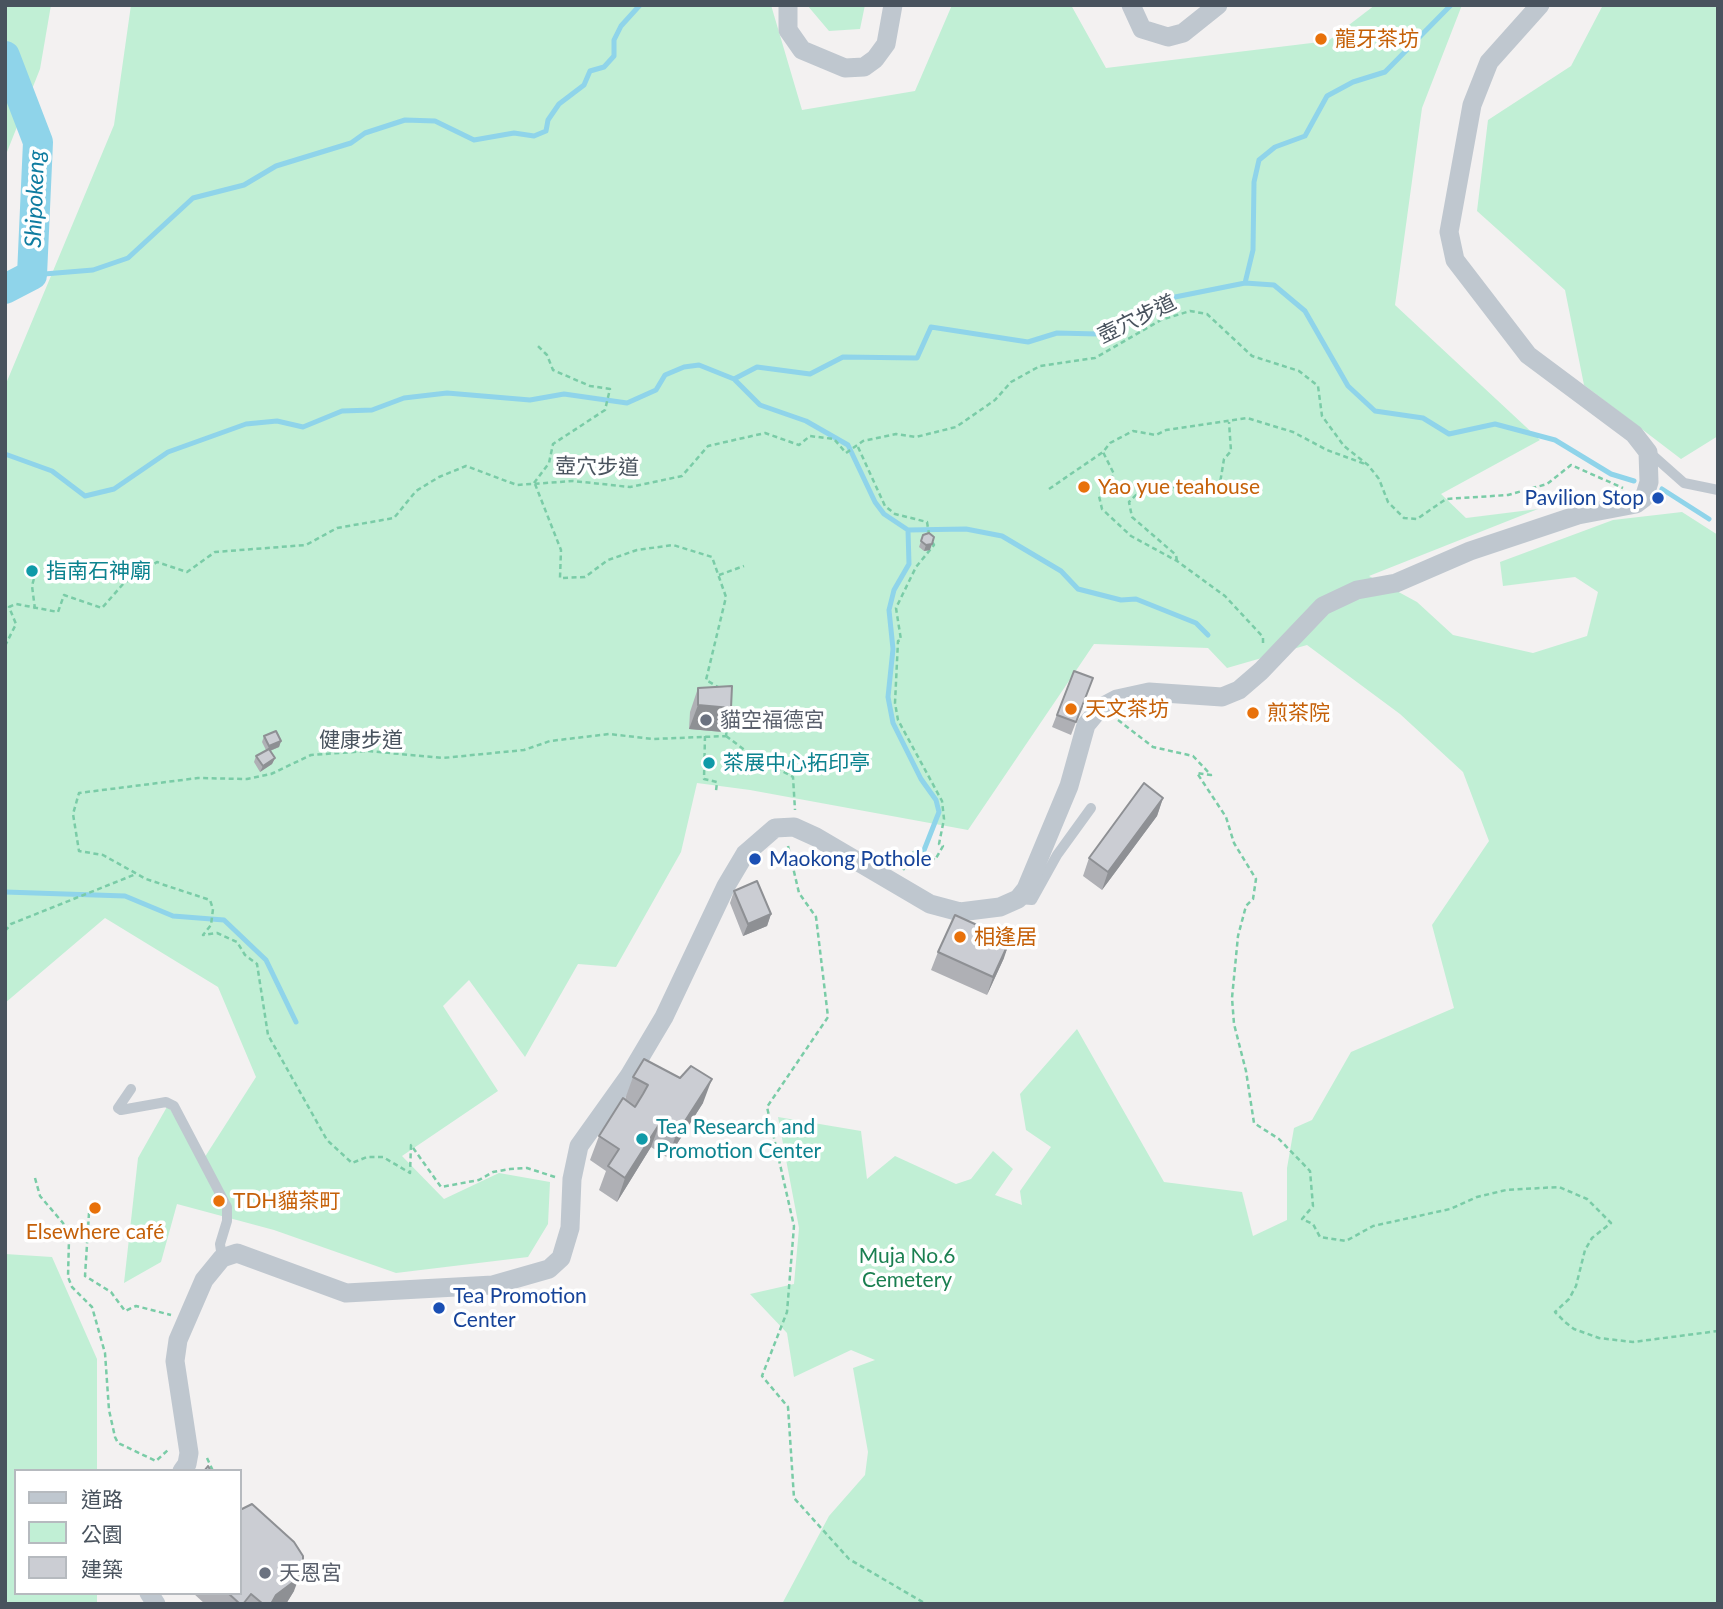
<!DOCTYPE html>
<html>
<head>
<meta charset="utf-8">
<style>
  body { margin:0 }
  #map { position:relative; width:1723px; height:1609px; overflow:hidden; background:#f3f1f1; font-family:Lato,"Noto Sans TC",sans-serif }
  canvas { display:block }
  .frame { position:absolute; inset:0; border:7px solid #49535e; pointer-events:none }
  .legend { position:absolute; left:14px; top:1469px; width:228px; height:126px; box-sizing:border-box; background:#fff; border:2px solid #b6babf; margin:0; padding:9px 12px; list-style:none; font-size:21px; color:#49535e }
  .legend li { display:flex; align-items:center; gap:14px; height:35px }
  .legend b { width:35px; border:2px solid #b6babf }
</style>
</head>
<body>
<div id="map">
<canvas width="1723" height="1609"></canvas>
<div class="frame"></div>
<ul class="legend">
<li><b style="height:9px;background:#bfc7cf"></b>道路</li>
<li><b style="height:19px;background:#c1efd5"></b>公園</li>
<li><b style="height:19px;background:#cbcdd3"></b>建築</li>
</ul>
</div>
<script>
const c = document.querySelector('canvas').getContext('2d');
c.lineJoin = 'round';
function fillPath(path, color) { c.fillStyle = color; c.fill(path, 'evenodd'); }
const toPath = rows => new Path2D(rows.map(r => 'M' + r).join(''));
function trace(path, color, width, dash) { c.strokeStyle = color; c.lineWidth = width; c.lineCap = dash ? 'butt' : 'round'; c.setLineDash(dash || []); c.stroke(path); }
function drawText(font, color, halo, rows, align = 'center') {
  c.font = font + ' Lato,"Noto Sans TC",sans-serif'; c.lineWidth = 7; c.setLineDash([]); c.textBaseline = 'middle'; c.strokeStyle = halo; c.fillStyle = color; for (const [text, x, y, turn = 0] of rows) {
    c.save(); c.translate(x, y); c.rotate((+turn || 0) * Math.PI / 180); c.textAlign = isNaN(turn) ? turn : align; if (halo) c.strokeText(text, 0, 0); c.fillText(text, 0, 0); c.restore();
  }
}
const green = toPath([
  [5,5,51,5,40,69,5,157],
  [131,5,771,5,802,110,915,91,952,5,1071,5,1106,68,1328,41,1375,5,1462,5,1422,108,1395,305,1540,440,1441,494,1466,518,1538,509,1369,576,1417,602,1453,635,1533,653,1587,636,1598,592,1575,577,1503,586,1500,562,1613,520,1682,512,1718,535,1718,1604,782,1604,829,1516,865,1475,868,1452,853,1368,875,1360,851,1350,794,1377,787,1333,750,1294,794,1284,799,1228,778,1117,861,1131,867,1179,895,1156,956,1184,971,1179,993,1151,1013,1169,995,1195,1022,1205,1020,1191,1051,1147,1026,1130,1020,1094,1077,1029,1164,1182,1242,1192,1253,1236,1287,1220,1287,1168,1294,1128,1312,1120,1351,1052,1454,1008,1432,925,1489,841,1463,772,1400,714,1307,645,1227,668,1208,648,1094,644,968,830,750,790,697,783,681,852,616,967,578,964,525,1057,469,980,443,1006,498,1091,402,1156,444,1199,499,1173,550,1182,548,1224,528,1257,396,1273,274,1230,177,1204,161,1262,124,1283,138,1158,168,1105,201,1163,256,1077,218,987,105,918,5,1003,5,386,114,125],
  [807,5,865,5,860,29,829,31],
  [1603,5,1718,5,1718,436,1681,459,1584,385,1565,290,1477,211,1488,120,1571,66],
  [5,1254,52,1257,97,1359,97,1471,16,1471,16,1593,97,1593,97,1604,5,1604]
]);
const stream = toPath([
  [32,275,93,270,128,258,193,198,244,185,276,166,351,143,365,133,405,120,435,121,474,140,514,133,534,136,546,131,548,120,559,104,584,85,590,71,604,67,614,56,614,40,621,26,640,5],
  [1245,283,1253,250,1254,182,1259,160,1275,147,1305,136,1327,96,1353,82,1385,72,1451,5],
  [734,379,760,405,806,421,848,445,875,502,884,514,908,530,909,564,894,590,889,610,893,649,888,697,893,723,921,779,936,800,939,812,919,863],
  [5,454,52,471,85,496,114,489,168,452,246,424,277,421,303,427,342,411,372,410,404,398,447,393,530,400,564,394,627,403,656,390,665,375,684,367,699,365,734,379,757,367,810,374,843,357,917,358,931,327,1028,342,1057,333,1098,334,1165,299,1245,283,1274,285,1305,311,1348,386,1375,411,1423,418,1449,434,1495,424,1555,440,1611,474,1634,481],
  [1662,489,1709,519],
  [908,530,966,529,1002,536,1061,571,1078,589,1121,600,1136,599,1196,623,1208,635],
  [5,892,125,896,173,916,224,920,266,960,296,1022]
]);
const river = toPath([
  [5,56,38,142,32,275,5,289]
]);
const path = toPath([
  [858,447,885,506,895,514,927,522,929,534],
  [534,483,549,463,553,444,605,410,610,389,590,386,553,370,547,355,537,345],
  [535,484,561,550,560,578,585,577,608,560,637,550,673,545,712,557,726,597,706,680,718,687],
  [1049,489,1103,452],
  [1177,561,1176,555,1132,517,1129,502,1141,490,1220,483,1224,459,1231,451,1229,422],
  [719,575,744,566],
  [35,609,32,586,37,567],
  [1263,643,1263,637,1225,596,1177,561,1131,536,1102,509,1099,496,1114,474,1103,452,1110,443,1133,431,1156,435,1166,430,1247,418,1293,432,1327,450,1365,464],
  [5,646,16,624,9,607,16,604,58,612,64,595,102,608,124,583,157,562,187,572,215,552,306,545,337,528,394,518,416,491,439,477,466,466,517,485,573,481,630,487,682,476,708,446,765,433,799,445,810,436,834,439,846,453,863,441,896,434,916,437,956,427,995,400,1011,382,1040,366,1095,358,1161,320,1190,311,1207,314,1252,356,1299,371,1318,386,1322,416,1344,446,1368,465,1379,479,1388,502,1404,518,1417,519,1446,499,1508,495,1547,484,1571,465,1623,488],
  [1118,720,1153,747,1193,756,1211,775,1197,773,1226,817,1234,843,1256,879,1253,899,1246,906,1238,936,1232,998,1234,1024,1246,1071,1254,1123,1279,1139,1310,1171,1313,1206,1302,1219,1313,1224,1320,1237,1346,1241,1373,1226,1450,1209,1477,1197,1506,1190,1559,1187,1587,1199,1611,1223,1592,1238,1585,1250,1576,1286,1569,1299,1555,1312,1565,1322,1574,1329,1599,1338,1633,1342,1718,1331],
  [705,736,704,779,717,782,716,791],
  [726,736,729,711],
  [726,736,746,751,793,777,795,810],
  [788,846,799,893,816,917,828,1017,767,1107,794,1226,787,1312,762,1376,788,1407,794,1498,849,1559,926,1604],
  [903,870,916,848,935,860,943,846,939,844,944,819,942,801,898,720,895,703,898,641,901,640,896,608,916,567,934,545,931,540],
  [5,931,11,924,136,874],
  [555,1177,527,1168,510,1169,493,1172,479,1180,441,1187,411,1145,410,1173,383,1157,367,1157,352,1163,327,1140,268,1035,257,964,245,955,237,942,217,933,203,935,211,925,213,909,210,900,146,879,103,855,79,851,73,814,79,793,198,778,247,779,271,774,311,755,368,751,443,758,524,750,550,741,609,734,653,739,726,736],
  [35,1178,40,1196,63,1223,69,1239,68,1277,72,1287,92,1307,105,1353,109,1410,115,1437,118,1443,156,1461,169,1449],
  [89,1213,85,1276,111,1292,125,1311,136,1306,171,1315],
  [207,1458,213,1471]
]);
const service = toPath([
  [1649,452,1684,483,1718,490],
  [1018,899,1032,900,1057,855,1091,808],
  [131,1089,118,1108,121,1110,166,1102,174,1106,227,1207,227,1221,220,1244,222,1258]
]);
const minor = toPath([
  [788,5,788,30,802,50,845,68,864,67,875,59,886,44,893,5],
  [1131,5,1142,29,1168,37,1183,33,1218,5],
  [182,1471,187,1464,189,1453,175,1361,178,1340,204,1280,222,1258,237,1253,346,1293,493,1285,549,1269,561,1258,570,1228,572,1179,579,1146,629,1076,664,1017,726,886,745,854,775,828,794,827,816,837,930,904,960,912,1000,907,1018,899,1026,889,1069,786,1086,725,1100,708,1117,699,1149,692,1222,697,1239,690,1261,671,1323,606,1357,590,1396,583,1470,551,1578,515,1636,504,1644,498,1649,482,1648,452,1634,434,1528,355,1455,260,1449,232,1472,105,1489,62,1540,5],
  [149,1593,156,1604]
]);
const wall = toPath([
  [923,535,930,550,924,551,919,547],
  [1074,671,1093,678,1071,735,1052,727],
  [698,688,723,732,689,729,690,712],
  [264,736,281,741,279,747,270,751,275,758,272,764,260,772,254,762,256,756,266,750,262,742],
  [1163,798,1157,816,1102,890,1083,876,1089,858],
  [734,891,771,914,767,926,743,936,730,903],
  [938,952,1004,958,987,995,931,970],
  [633,1077,703,1103,668,1158,651,1147,617,1202,599,1190,606,1171,590,1160,599,1136,625,1099],
  [294,1591,286,1604,205,1604,193,1593,240,1593]
]);
const shadedWall = toPath([
  [932,544,930,550,924,551,926,545],
  [698,705,731,708,723,732,689,729],
  [281,741,279,747,267,752,269,746],
  [275,758,272,764,260,772,263,766],
  [1163,798,1157,816,1102,890,1108,872],
  [771,914,767,926,743,936,748,924],
  [1010,940,1004,958,987,995,993,977],
  [712,1079,703,1103,668,1158,676,1135],
  [660,1123,651,1147,617,1202,625,1178],
  [303,1567,294,1591,286,1604,271,1604,276,1595]
]);
const building = toPath([
  [929,533,934,537,932,544,926,545,921,541,923,535,929,533],
  [1074,671,1093,678,1076,722,1057,715,1074,671],
  [732,686,731,708,698,705,698,688,732,686],
  [276,731,281,741,269,746,264,736,276,731],
  [269,749,275,758,263,766,256,756,269,749],
  [1144,783,1163,798,1108,872,1089,858,1144,783],
  [757,881,771,914,748,924,734,891,757,881],
  [955,915,1010,940,993,977,938,952,955,915],
  [644,1059,680,1078,691,1066,712,1079,676,1135,660,1123,625,1178,608,1166,619,1149,599,1136,623,1098,635,1107,643,1094,648,1085,633,1077,644,1059],
  [208,1466,211,1471,204,1471,208,1466],
  [252,1504,294,1542,303,1556,303,1567,292,1583,276,1595,271,1604,263,1604,251,1594,243,1604,240,1604,228,1593,240,1593,240,1507,242,1509,252,1504]
]);
const markers = [
  [1321,39,7,"#e8710a"],
  [1084,487,7,"#e8710a"],
  [1658,498,7,"#1a4fb4"],
  [32,571,7,"#0f9aa8"],
  [1071,709,7,"#e8710a"],
  [1253,713,7,"#e8710a"],
  [706,720,7,"#6b7280"],
  [709,763,7,"#0f9aa8"],
  [755,859,7,"#1a4fb4"],
  [960,937,7,"#e8710a"],
  [642,1139,7,"#0f9aa8"],
  [219,1201,7,"#e8710a"],
  [95,1208,7,"#e8710a"],
  [439,1308,7,"#1a4fb4"],
  [265,1573,7,"#6b7280"]
];
const foodNames = [
  ["龍牙茶坊",1335,39],
  ["Yao yue teahouse",1098,487],
  ["天文茶坊",1085,709],
  ["煎茶院",1267,713],
  ["相逢居",974,937],
  ["TDH貓茶町",233,1201],
  ["Elsewhere café",95,1232,"center"]
];
const streetNames = [
  ["壺穴步道",1137,319,-26],
  ["壺穴步道",597,467,1],
  ["健康步道",361,740]
];
const transitNames = [
  ["Pavilion Stop",1644,498,"right"],
  ["Maokong Pothole",769,859],
  ["Tea Promotion",453,1296],
  ["Center",453,1320]
];
const cultureNames = [
  ["指南石神廟",46,571],
  ["茶展中心拓印亭",723,763],
  ["Tea Research and",656,1127],
  ["Promotion Center",656,1151]
];
const worshipNames = [
  ["貓空福德宮",720,720],
  ["天恩宮",279,1573]
];
const parkNames = [
  ["Muja No.6",907,1256],
  ["Cemetery",907,1280]
];
const waterNames = [
  ["Shipokeng",35,199,-88]
];
fillPath(green, '#c1efd5');
trace(stream, '#8fd4ea', 5);
trace(river, '#8fd4ea', 30);
trace(path, '#7acca7', 2.5, [5, 3.5]);
trace(service, '#bfc7cf', 10);
trace(minor, '#bfc7cf', 19);
fillPath(wall, '#afb0b5');
fillPath(shadedWall, '#8e9094');
fillPath(building, '#cbcdd3');
trace(building, '#8e9094', 2);
for (const [x, y, r, color] of markers) { const dot = new Path2D(); dot.arc(x, y, r, 0, 2 * Math.PI); c.fillStyle = color; c.fill(dot); trace(dot, '#fff', 2.5); }
drawText('21px', '#c56008', '#fff', foodNames, 'left');
drawText('21px', '#49535e', '#fff', streetNames);
drawText('21px', '#164399', '#fff', transitNames, 'left');
drawText('21px', '#0d838f', '#fff', cultureNames, 'left');
drawText('21px', '#5b616d', '#fff', worshipNames, 'left');
drawText('21px', '#1a7f50', '#fff', parkNames);
drawText('italic 23px', '#107da1', '#fff', waterNames);
</script>
</body>
</html>
